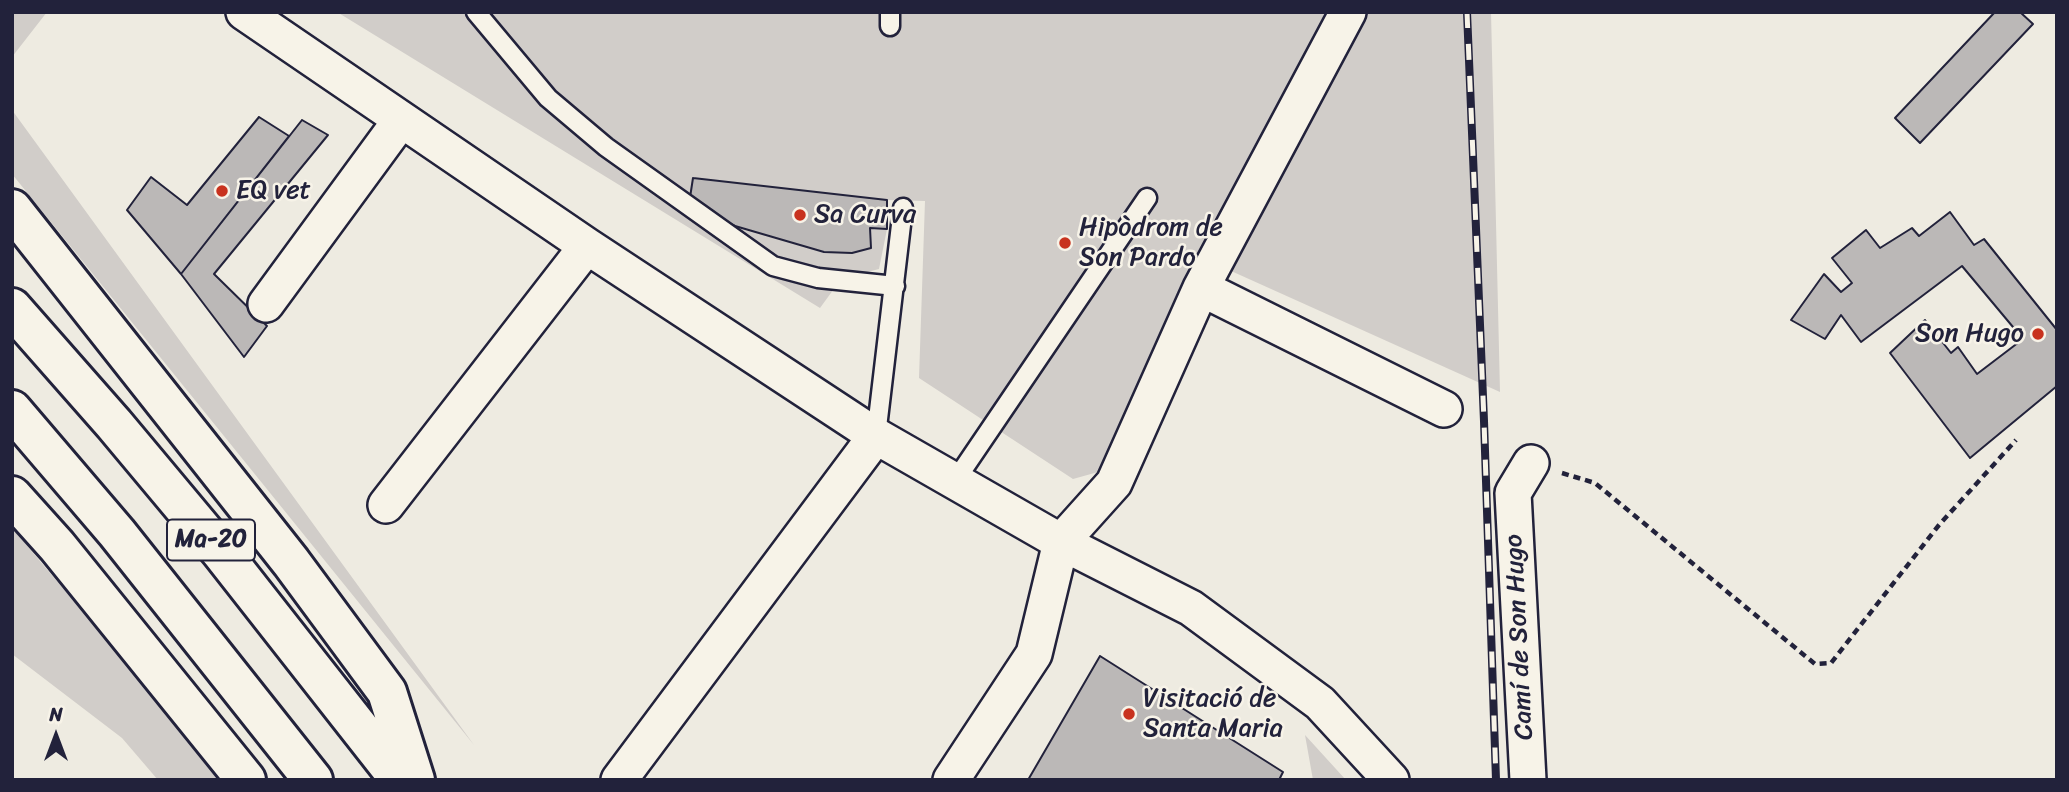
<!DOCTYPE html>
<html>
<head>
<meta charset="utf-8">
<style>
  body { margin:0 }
  #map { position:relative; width:2069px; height:792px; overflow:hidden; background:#eeebe1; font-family:Sriracha,sans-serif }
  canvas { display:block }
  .frame { position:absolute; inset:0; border:14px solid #22223b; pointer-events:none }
  .north { position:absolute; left:21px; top:701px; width:70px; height:70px; -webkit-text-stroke:5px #f7f3e8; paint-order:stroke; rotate:0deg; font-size:19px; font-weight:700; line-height:28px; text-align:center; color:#22223b }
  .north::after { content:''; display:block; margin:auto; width:24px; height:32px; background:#22223b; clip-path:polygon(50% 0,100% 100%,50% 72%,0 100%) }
</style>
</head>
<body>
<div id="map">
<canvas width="2069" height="792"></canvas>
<div class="frame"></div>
<div class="north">N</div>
</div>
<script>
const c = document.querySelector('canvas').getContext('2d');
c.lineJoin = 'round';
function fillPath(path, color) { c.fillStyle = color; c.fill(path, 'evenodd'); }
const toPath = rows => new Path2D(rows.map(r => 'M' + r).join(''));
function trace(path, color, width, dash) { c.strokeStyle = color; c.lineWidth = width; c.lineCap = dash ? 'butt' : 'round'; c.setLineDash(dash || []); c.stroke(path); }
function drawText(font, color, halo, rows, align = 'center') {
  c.font = font + ' Sriracha,sans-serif'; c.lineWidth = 5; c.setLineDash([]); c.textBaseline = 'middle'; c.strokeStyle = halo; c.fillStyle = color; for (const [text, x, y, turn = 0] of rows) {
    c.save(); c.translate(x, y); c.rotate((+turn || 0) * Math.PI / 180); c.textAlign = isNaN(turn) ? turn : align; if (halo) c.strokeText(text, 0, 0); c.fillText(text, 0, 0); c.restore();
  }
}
const green = toPath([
  [12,12,47,12,12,57],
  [337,12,1491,12,1500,392,1200,257,1098,472,1073,479,919,378,925,201,887,200,887,229,879,269,836,280,836,286,820,308],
  [12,110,474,745,12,174],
  [12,528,225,780,158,780,122,738,12,654],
  [1305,735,1346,780,1313,780]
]);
const building = toPath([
  [1995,12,2020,12,2033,24,1920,143,1895,118,1995,12],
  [259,117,289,136,181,274,127,210,151,177,187,205,259,117],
  [302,120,328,135,214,274,267,326,244,357,181,274,302,120],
  [693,178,887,200,887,229,870,228,871,248,852,253,824,252,735,226,689,204,693,178],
  [1950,212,1974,245,1984,239,2057,330,2057,386,1970,458,1890,353,1925,320,1951,353,1958,347,1977,374,2023,339,1962,266,1861,342,1841,315,1825,339,1791,320,1824,274,1841,292,1852,283,1832,258,1866,230,1880,248,1912,228,1919,236,1950,212],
  [1100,656,1283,772,1279,780,1028,780,1100,656]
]);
const path = toPath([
  [1562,473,1595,483,1815,664,1831,663,1939,525,2016,440]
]);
const service = toPath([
  [476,12,548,98,606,147,773,266,818,278,895,286],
  [890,26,890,12],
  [876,436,903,208],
  [955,481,1147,198]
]);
const minor = toPath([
  [244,12,587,246,876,436,1061,542,1114,483,1201,288,1348,12],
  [1201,288,1444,409],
  [266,304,401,120],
  [386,505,587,246],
  [619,780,876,436],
  [951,780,1034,654,1061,542,1191,608,1320,703,1391,780],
  [1528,780,1513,493,1531,463]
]);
const motorway = toPath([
  [12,209,291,562,387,692,415,780],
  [12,308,114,424,221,552,400,780],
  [12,410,117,533,313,780],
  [12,496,57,546,246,780]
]);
const rail = toPath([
  [1467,12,1484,421,1496,780]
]);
const markers = [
  [222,191,7,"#c8321e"],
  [800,215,7,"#c8321e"],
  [1065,243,7,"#c8321e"],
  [2038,334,7,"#c8321e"],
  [1129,714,7,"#c8321e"]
];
const shields = [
  [211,540,88]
];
const shieldNames = [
  ["Ma-20",211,540]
];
const poiNames = [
  ["EQ vet",236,191],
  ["Sa Curva",814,215],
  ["Hipòdrom de",1079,228],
  ["Son Pardo",1079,258],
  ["Son Hugo",2024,334,"right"],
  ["Visitació de",1143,699],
  ["Santa Maria",1143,729]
];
const streetNames = [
  ["Camí de Son Hugo",1520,637,-93]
];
fillPath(green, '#d1cdc9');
fillPath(building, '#bbb8b7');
trace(building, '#22223b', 2);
trace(service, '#22223b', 23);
trace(minor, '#22223b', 40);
trace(motorway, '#22223b', 44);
trace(path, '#22223b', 4.5, [7, 5]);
trace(service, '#f7f3e8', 18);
trace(minor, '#f7f3e8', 35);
trace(motorway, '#f7f3e8', 38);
trace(rail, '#22223b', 8);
trace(rail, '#f7f3e8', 5, [16]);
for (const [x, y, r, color] of markers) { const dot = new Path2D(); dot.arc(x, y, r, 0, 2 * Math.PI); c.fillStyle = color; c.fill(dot); trace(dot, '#f7f3e8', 2.5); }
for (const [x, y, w] of shields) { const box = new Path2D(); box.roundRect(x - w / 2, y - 20.5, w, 41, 5); c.fillStyle = '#f7f3e8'; c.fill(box); trace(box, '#22223b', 2); }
drawText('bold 24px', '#22223b', null, shieldNames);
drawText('26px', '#22223b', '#f7f3e8', poiNames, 'left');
drawText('26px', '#22223b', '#f7f3e8', streetNames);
</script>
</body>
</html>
